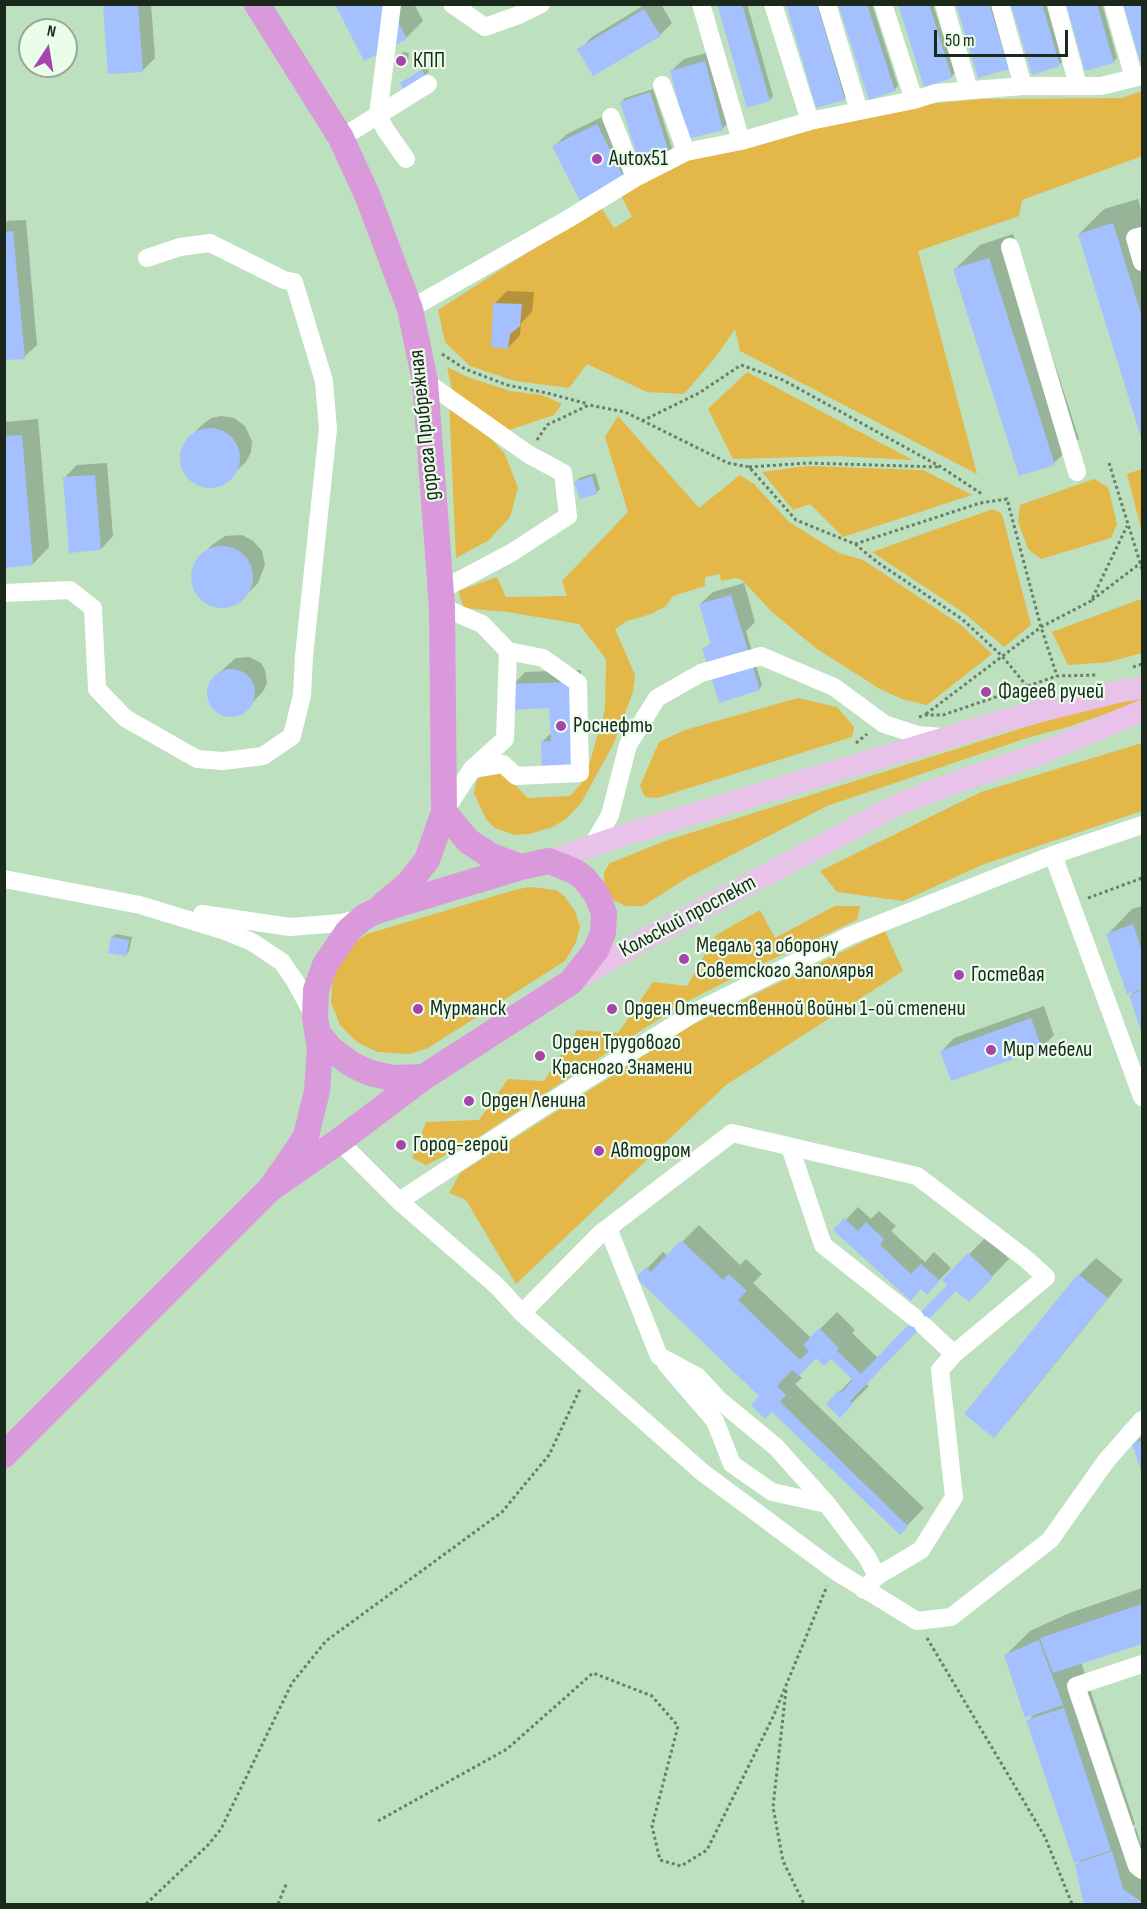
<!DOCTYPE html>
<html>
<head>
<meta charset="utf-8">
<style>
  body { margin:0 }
  #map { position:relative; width:1147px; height:1909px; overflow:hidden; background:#bde0be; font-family:"Sofia Sans Condensed",sans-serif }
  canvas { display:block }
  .frame { position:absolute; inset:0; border:6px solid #1b281c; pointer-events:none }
  .north { position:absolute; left:18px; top:18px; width:60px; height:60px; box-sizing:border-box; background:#eafcea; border:2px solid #97a798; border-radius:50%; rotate:12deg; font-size:16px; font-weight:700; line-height:24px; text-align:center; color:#1b281c }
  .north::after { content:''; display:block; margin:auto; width:21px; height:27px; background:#a744ab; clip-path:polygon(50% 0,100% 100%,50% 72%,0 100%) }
  .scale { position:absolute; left:934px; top:30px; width:134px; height:27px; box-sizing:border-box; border:3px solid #1b281c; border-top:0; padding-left:8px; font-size:18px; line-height:21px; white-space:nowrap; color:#1b281c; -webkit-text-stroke:4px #eafcea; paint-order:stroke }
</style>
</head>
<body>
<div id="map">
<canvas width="1147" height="1909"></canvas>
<div class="frame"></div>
<div class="north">N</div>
<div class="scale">50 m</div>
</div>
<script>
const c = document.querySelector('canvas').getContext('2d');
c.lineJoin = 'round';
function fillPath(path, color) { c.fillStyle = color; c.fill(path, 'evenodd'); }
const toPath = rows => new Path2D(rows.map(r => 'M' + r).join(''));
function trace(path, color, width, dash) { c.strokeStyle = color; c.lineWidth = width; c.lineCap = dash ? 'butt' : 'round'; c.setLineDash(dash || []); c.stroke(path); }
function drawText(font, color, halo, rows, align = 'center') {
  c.font = font + ' "Sofia Sans Condensed",sans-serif'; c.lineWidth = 4.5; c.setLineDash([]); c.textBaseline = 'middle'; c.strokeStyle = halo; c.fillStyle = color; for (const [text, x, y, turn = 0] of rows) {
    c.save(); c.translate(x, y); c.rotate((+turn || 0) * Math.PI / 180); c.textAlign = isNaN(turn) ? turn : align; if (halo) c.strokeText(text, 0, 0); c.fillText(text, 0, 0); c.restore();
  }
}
const green = toPath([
  [1142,91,1142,156,1022,200,1019,216,918,251,977,474,740,351,735,329,715,358,684,394,647,392,587,364,569,388,515,381,470,366,445,342,438,310,600,206,614,228,632,217,621,195,676,162,798,129,927,104,982,99,1122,98],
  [447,367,468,377,510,391,542,395,562,404,554,415,509,430,453,394],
  [747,372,913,460,836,456,733,459,708,409],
  [449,401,484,431,505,454,518,488,510,517,489,540,456,558],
  [618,416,699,508,740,475,754,484,789,522,839,553,863,560,961,625,992,654,927,705,902,699,880,689,817,649,772,612,742,580,736,578,721,581,720,574,705,577,705,586,673,596,666,606,651,614,627,621,615,629,635,675,633,692,613,745,581,803,567,818,553,827,529,834,515,835,495,828,486,819,474,793,477,780,486,773,498,772,508,775,512,782,528,798,570,796,585,779,605,709,606,659,579,624,507,612,464,608,458,591,497,577,506,597,567,596,562,581,628,512,605,437],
  [807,466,923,470,972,495,843,537,810,504,793,510,762,472],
  [1142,469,1142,532,1127,474],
  [1094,479,1108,487,1117,524,1111,538,1041,559,1028,549,1018,521,1020,505],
  [993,509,1002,514,1031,625,1004,647,964,613,872,552],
  [1141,599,1142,653,1109,662,1068,665,1052,632],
  [1142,693,1142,701,1071,726,1027,738,827,806,687,878,643,906,626,906,613,900,604,885,604,872,610,863,665,841,1067,714],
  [798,698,837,707,854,727,852,737,657,798,645,797,640,786,659,742,685,730],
  [1142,743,1142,811,982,865,903,901,837,892,820,871,981,792],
  [531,887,556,890,564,896,575,911,580,927,576,942,565,961,428,1048,409,1054,377,1052,357,1042,340,1025,331,1002,333,977,340,957,355,942,367,934,518,889],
  [835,906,860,906,857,920,745,972,686,1002,620,1044,468,1144,426,1165,412,1158,426,1122,479,1120,508,1079,544,1081,577,1030,618,1033,653,982,687,986,716,935,760,910,775,938],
  [885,931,903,971,726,1085,516,1284,466,1200,449,1193,460,1173,692,1025]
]);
const shadow = toPath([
  [105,4,151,4,155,58,142,71],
  [337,4,414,4,423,21,406,38],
  [646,4,661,4,672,23,660,35,579,50,592,37],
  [718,4,747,4,773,96,770,100],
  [787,4,822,4,848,95,844,99],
  [840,4,872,4,898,86,894,90],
  [899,4,933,4,955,73,951,77],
  [957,4,994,4,1008,67],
  [1013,4,1046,4,1063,61,1059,65],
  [1067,4,1102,4,1117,58,1113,62],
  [1125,4,1142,4,1142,59,1141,60],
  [717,50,735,116,722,129,671,71,684,59],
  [403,52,409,53,408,61,404,64,398,64,399,56],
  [426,67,429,72,425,75,401,83],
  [653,89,672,148,668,152,621,102,625,98],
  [610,113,636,165,623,177,554,146,567,134],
  [1138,199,1142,213,1142,438,1079,234,1104,209],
  [26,220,37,345,24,357,4,351,4,224,7,221],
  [1013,234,1079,439,1054,463,955,269,980,245],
  [507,291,534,292,532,312,521,323,520,335,508,348,495,303],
  [221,416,234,418,245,426,252,441,251,452,246,462,221,485,201,486,186,475,182,466,182,449,187,440,201,426,211,418],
  [38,419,49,547,33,564,4,566,4,422],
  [107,463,113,536,101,549,64,478,77,465],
  [595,473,600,489,597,492,581,497,576,482,579,478],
  [242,535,253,541,262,551,265,565,258,583,245,596,230,606,218,607,201,599,192,584,192,572,199,558,212,545,225,536],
  [744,583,755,622,746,631,762,685,759,689,704,648,712,643,700,604,713,592],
  [249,657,261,663,265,670,267,683,264,690,245,711,234,715,221,713,211,705,208,693,214,677,236,658],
  [581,670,585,754,542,742,552,732,551,707,513,685,525,672],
  [1142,906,1142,1030,1130,995,1137,989,1108,934,1132,909],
  [116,934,132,937,129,951,126,955,112,937],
  [1044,1006,1054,1035,1041,1048,942,1051,954,1038],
  [858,1207,871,1219,879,1211,896,1226,891,1231,925,1262,934,1252,951,1268,927,1293,836,1230],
  [699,1225,740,1265,746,1259,762,1274,753,1283,811,1338,837,1312,855,1330,852,1333,878,1358,949,1285,944,1280,986,1237,1009,1259,969,1300,957,1289,866,1384,869,1386,840,1415,828,1404,853,1378,831,1357,817,1357,799,1375,802,1378,795,1384,924,1508,900,1533,638,1278,663,1252,668,1256],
  [1096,1258,1123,1280,1010,1419,994,1436,966,1414,1079,1275],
  [1142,1436,1142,1470,1134,1444],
  [1142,1588,1142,1642,1081,1662,1135,1824,1129,1830,1136,1828,1142,1849,1142,1904,1089,1904,1085,1901,1076,1865,1083,1858,1028,1721,1035,1713,1005,1656,1030,1631,1067,1614]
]);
const building = toPath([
  [103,4,138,4,143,72,108,74],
  [335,4,389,4,407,39,364,61],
  [717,4,742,4,770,101,747,108],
  [786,4,817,4,845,100,816,108],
  [838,4,867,4,895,91,869,100],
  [898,4,929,4,952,78,924,87],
  [956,4,989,4,1009,69,978,78],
  [1011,4,1042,4,1060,66,1032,75],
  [1066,4,1097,4,1114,63,1085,71],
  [1123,4,1142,4,1142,61,1140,61],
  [644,9,661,36,593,76,577,49],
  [705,61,723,130,688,139,670,71],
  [422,70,426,76,404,90,400,83],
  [650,92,669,153,639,162,620,102],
  [597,124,624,178,580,201,552,146],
  [1113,223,1142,317,1142,441,1078,234],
  [13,231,25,359,4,360,4,232],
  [989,258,1055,465,1019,476,953,269],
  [493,303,522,304,520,326,510,334,508,349,491,347],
  '180 458a30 30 0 1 1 60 0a30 30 0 1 1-60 0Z',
  [22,435,33,565,4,568,4,436],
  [95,475,101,550,69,553,63,477],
  [592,476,597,494,580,499,574,482],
  '191 577a31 31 0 1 1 62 0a31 31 0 1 1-62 0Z',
  [731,595,760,690,719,703,702,648,711,645,699,604],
  '207 693a24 24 0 1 1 48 0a24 24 0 1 1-48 0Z',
  [569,682,573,769,542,770,541,742,551,741,549,708,512,710,511,684],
  [1133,924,1142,951,1142,989,1127,994,1106,934],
  [111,937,129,940,126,956,108,953],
  [1142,990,1142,1034,1129,995],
  [1031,1018,1042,1049,951,1081,940,1051],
  [844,1218,858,1231,866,1222,884,1239,880,1245,911,1274,921,1264,940,1281,927,1295,921,1289,911,1301,833,1230],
  [681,1240,723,1280,729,1274,747,1291,738,1300,800,1360,809,1351,803,1345,819,1328,839,1348,837,1351,861,1374,947,1285,942,1280,968,1253,993,1277,969,1302,956,1291,850,1401,853,1404,840,1418,826,1404,839,1390,841,1393,853,1380,831,1359,824,1366,816,1358,799,1376,792,1370,777,1386,786,1395,780,1402,908,1526,900,1535,772,1412,765,1419,751,1405,759,1396,636,1278,646,1267,651,1272],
  [1078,1274,1108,1298,994,1438,964,1414],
  [1142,1440,1142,1473,1132,1444],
  [1142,1604,1142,1644,1053,1673,1040,1638],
  [1039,1640,1063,1705,1025,1718,1004,1655],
  [1064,1708,1111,1850,1074,1863,1026,1720],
  [1112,1851,1123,1889,1142,1902,1142,1904,1086,1904,1083,1902,1075,1864]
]);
const path = toPath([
  [442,354,465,369,507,385,547,393,588,404],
  [642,421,699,393,741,365,783,380,941,467,982,494],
  [537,440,547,425,589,405,625,412,728,463,749,467,796,520,855,544,980,503,1007,499,1041,627,1057,676],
  [1109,463,1142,569],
  [749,467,808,463,939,467],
  [855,544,877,562,962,619,1002,656,1026,685],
  [1092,600,1142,562],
  [1133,667,1142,664],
  [926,714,1041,627,1091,601,1127,526],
  [919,717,925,715,943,715,1057,676,1097,675],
  [856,743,867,734],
  [1088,898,1142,878],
  [927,1638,1045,1837,1072,1904],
  [786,1690,773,1807,783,1861,804,1904],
  [378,1821,507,1749,593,1673,652,1696,678,1726,652,1826,660,1860,681,1866,707,1850,773,1717,827,1586],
  [146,1904,208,1845,221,1829,292,1683,326,1641,502,1512,549,1455,581,1387],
  [278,1904,287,1882]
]);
const minor = toPath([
  [392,4,378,115,428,84],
  [452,4,485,27,519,15,541,4],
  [701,4,741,141],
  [773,4,810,121],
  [827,4,859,111],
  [883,4,914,100],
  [944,4,969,90],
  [1000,4,1023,86],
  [1056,4,1078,86],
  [1113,4,1134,78],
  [662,85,686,152],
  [611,117,635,178],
  [341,138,378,115,385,129,406,159],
  [1142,236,1135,238,1142,262],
  [1010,247,1077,472],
  [410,309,568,219,635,178,686,152,741,141,810,121,914,100,936,93,1023,86,1101,86,1142,76],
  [425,381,528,454,563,473,568,516,511,553,441,590],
  [4,593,70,590,93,608,97,689,125,718,197,759,223,761,263,756,292,736,302,695,304,656,328,429,324,381,294,282,284,280,210,243,180,247,147,258],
  [442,607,482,624,508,651,543,658,578,683,580,773,516,776,503,764,472,769],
  [444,812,472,769,505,739,508,651],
  [592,846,610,815,628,745,657,698,701,673,761,656,834,687,884,724,918,735,941,737],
  [1053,855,1142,1097],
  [4,879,140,905,225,931,252,942,282,962,295,981,314,1016],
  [202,914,290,927,341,923,362,918],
  [339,1141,399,1201,497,1286,522,1313,702,1472,834,1570,917,1621,951,1617,1050,1540,1106,1461,1142,1420],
  [790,1147,823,1245,915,1318],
  [399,1201,571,1089,697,1011,849,936,1053,855,1142,825],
  [608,1228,659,1356,698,1377,719,1400,776,1447,827,1504,867,1557,877,1576],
  [522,1313,600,1234,732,1133,917,1176,1026,1259,1046,1277,954,1354,940,1370,954,1497,921,1550,877,1576,864,1590],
  [923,1325,954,1354],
  [666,1364,715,1421,732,1464,772,1492,827,1504],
  [1142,1664,1076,1686,1137,1866,1142,1870]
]);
const major = toPath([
  [549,861,627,834,1005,720,1121,691,1142,688],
  [575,980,644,940,901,803,968,778,1034,756,1142,711]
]);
const highway = toPath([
  [257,4,341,138,368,197,410,309,425,381,442,607,444,812,427,860,409,883,383,905],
  [444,812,468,841,491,856,521,867],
  [318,1033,330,1048,351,1064,370,1073,393,1078,424,1077],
  [4,1455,270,1189,296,1152,306,1136,317,1091,320,1048,315,1018,316,990,325,965,348,931,364,917,376,911,521,867,549,861,574,871,584,878,597,895,604,913,603,933,596,950,571,982,424,1077,339,1141,270,1189]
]);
const markers = [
  [401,61,6,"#a744ab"],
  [597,159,6,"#a744ab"],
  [986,692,6,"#a744ab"],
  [561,726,6,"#a744ab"],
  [684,959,6,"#a744ab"],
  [959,975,6,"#a744ab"],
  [418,1009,6,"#a744ab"],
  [612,1009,6,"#a744ab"],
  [991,1050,6,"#a744ab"],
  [540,1056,6,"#a744ab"],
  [469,1101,6,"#a744ab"],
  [401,1145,6,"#a744ab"],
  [599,1151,6,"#a744ab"]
];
const poiNames = [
  ["КПП",413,61],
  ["Autox51",609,159],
  ["Фадеев ручей",998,692],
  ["Роснефть",573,726],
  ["Медаль за оборону",696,946],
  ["Советского Заполярья",696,971],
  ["Гостевая",971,975],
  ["Мурманск",430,1009],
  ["Орден Отечественной войны 1-ой степени",624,1009],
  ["Орден Трудового",552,1043],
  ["Красного Знамени",552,1068],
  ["Мир мебели",1003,1050],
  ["Орден Ленина",481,1101],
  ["Город-герой",413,1145],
  ["Автодром",611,1151]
];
const streetNames = [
  ["дорога Прибрежная",425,425,-96],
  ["Кольский проспект",688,917,-28]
];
fillPath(green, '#e4b749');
fillPath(shadow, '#0003');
fillPath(building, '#a5c0fe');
trace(path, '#687f69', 3, [3, 3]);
trace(minor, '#fff', 18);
trace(major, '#e9c2e9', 22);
trace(highway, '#da99da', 26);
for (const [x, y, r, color] of markers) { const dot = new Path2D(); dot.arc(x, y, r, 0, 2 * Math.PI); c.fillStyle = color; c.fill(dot); trace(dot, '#eafcea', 2); }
drawText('22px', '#1b281c', '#eafcea', poiNames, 'left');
drawText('22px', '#1b281c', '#eafcea', streetNames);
</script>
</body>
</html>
